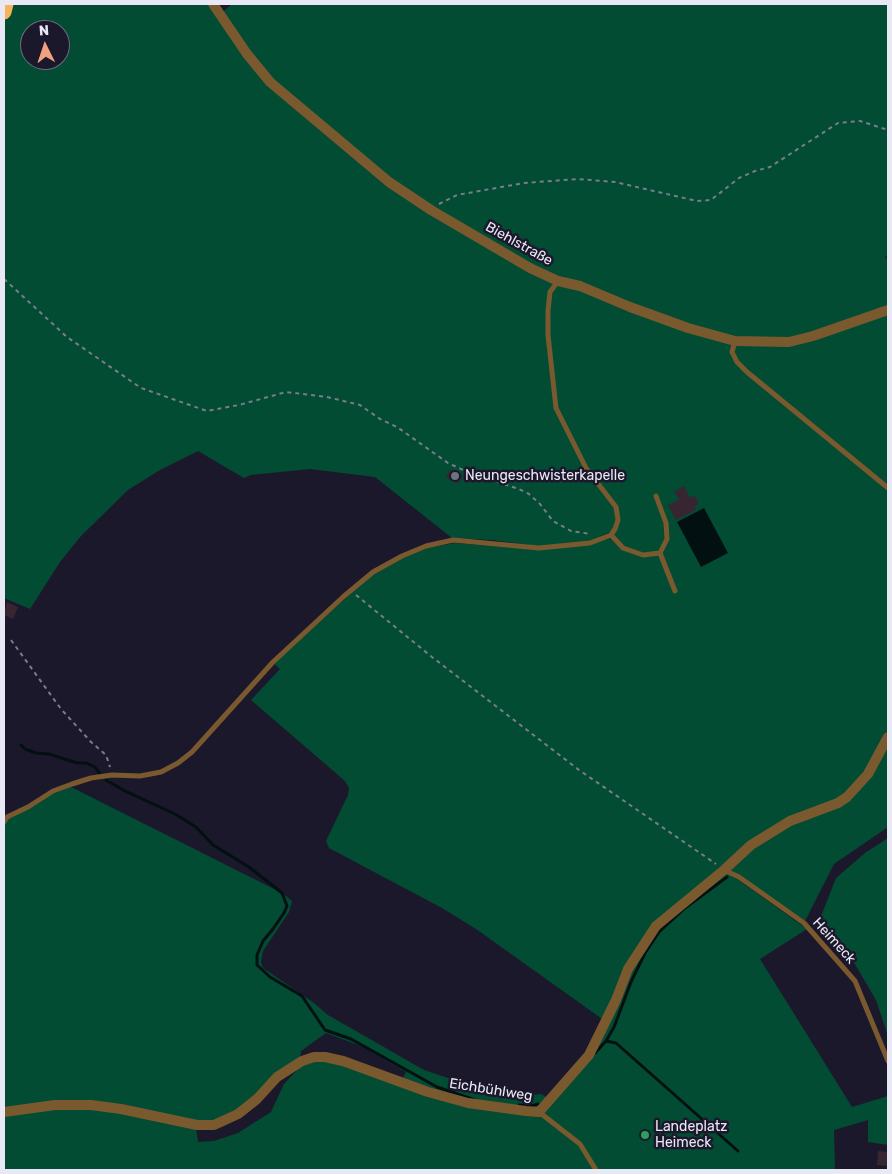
<!DOCTYPE html>
<html>
<head>
<meta charset="utf-8">
<style>
  body { margin:0 }
  #map { position:relative; width:892px; height:1174px; overflow:hidden; background:#1c182b; font-family:Rubik,sans-serif }
  canvas { display:block }
  .frame { position:absolute; inset:0; border:5px solid #e9e8f5; pointer-events:none }
  .north { position:absolute; left:20px; top:20px; width:50px; height:50px; box-sizing:border-box; background:#1c182b; border:1px solid #6e6b7c; border-radius:50%; rotate:356deg; font-size:14px; font-weight:700; line-height:20px; text-align:center; color:#e9e8f5 }
  .north::after { content:''; display:block; margin:auto; width:18px; height:22px; background:#f2a081; clip-path:polygon(50% 0,100% 100%,50% 72%,0 100%) }
</style>
</head>
<body>
<div id="map">
<canvas width="892" height="1174"></canvas>
<div class="frame"></div>
<div class="north">N</div>
</div>
<script>
const c = document.querySelector('canvas').getContext('2d');
c.lineJoin = 'round';
function fillPath(path, color) { c.fillStyle = color; c.fill(path, 'evenodd'); }
const toPath = rows => new Path2D(rows.map(r => 'M' + r).join(''));
function trace(path, color, width, dash) { c.strokeStyle = color; c.lineWidth = width; c.lineCap = dash ? 'butt' : 'round'; c.setLineDash(dash || []); c.stroke(path); }
function drawText(font, color, halo, rows, align = 'center') {
  c.font = font + ' Rubik,sans-serif'; c.lineWidth = 5; c.setLineDash([]); c.textBaseline = 'middle'; c.strokeStyle = halo; c.fillStyle = color; for (const [text, x, y, turn = 0] of rows) {
    c.save(); c.translate(x, y); c.rotate((+turn || 0) * Math.PI / 180); c.textAlign = isNaN(turn) ? turn : align; if (halo) c.strokeText(text, 0, 0); c.fillText(text, 0, 0); c.restore();
  }
}
const green = toPath([
  [4,4,213,4,220,14,232,4,888,4,888,253,885,258,888,259,888,306,811,332,788,338,737,337,689,325,558,277,548,292,546,335,555,409,586,469,615,507,617,507,588,467,557,408,549,335,551,292,558,281,690,332,736,345,790,346,815,340,888,313,888,827,834,864,805,921,739,875,728,869,747,849,720,870,737,879,807,929,760,959,852,1107,888,1096,888,1145,868,1142,868,1120,834,1130,835,1170,4,1170,4,825,7,818,29,808,53,792,69,786,282,893,292,901,289,912,263,951,261,962,263,968,314,1003,328,1015,424,1070,466,1084,525,1096,541,1094,548,1098,587,1055,605,1021,476,929,442,908,329,848,326,841,348,795,349,788,345,781,251,700,280,669,273,663,374,573,403,557,427,548,455,543,539,550,590,544,610,538,621,549,623,547,610,532,590,541,539,546,492,540,452,538,375,477,310,469,251,475,244,478,198,451,160,470,128,490,81,536,60,562,30,609,4,598],
  [30,30,60,30,60,60,30,60],
  [326,1033,361,1046,406,1072,402,1080,343,1059,325,1055,300,1057,301,1051],
  [301,1066,284,1084,271,1112,238,1133,214,1141,198,1142,196,1129,222,1127,243,1116,260,1102,277,1083],
  [888,838,888,1036,876,1000,849,954,818,924,836,878,865,853]
]);
const water = toPath([
  [704,508,728,553,701,567,677,522]
]);
const stream = toPath([
  [21,745,25,749,36,753,49,754,77,763,86,763,95,767,100,774],
  [106,780,125,791,175,814,196,827,213,845,249,867,282,893,287,906,284,913,273,929,263,941,257,955,257,965,270,977,302,996,325,1030,351,1039,437,1087,475,1100],
  [606,1041,614,1027,631,982,645,953,659,932,685,908,727,877],
  [595,1053,606,1041,616,1043,738,1151],
  [519,1105,531,1106,538,1104]
]);
const building = toPath([
  [451,469,463,476,458,484,446,477],
  [684,486,690,498,695,495,699,504,695,506,696,510,676,520,668,505,679,500,674,491],
  [7,602,18,607,13,619,4,615],
  [878,1151,888,1152,888,1166,877,1165]
]);
const path = toPath([
  [439,204,457,195,524,183,578,179,615,182,697,201,711,200,739,178,755,171,770,167,838,123,860,121,888,130],
  [4,279,67,337,141,388,207,411,239,405,286,392,327,397,360,405,380,419,397,427,448,463,472,474,519,489,529,494,540,504,553,521,571,531,591,534],
  [356,595,432,657,579,770,716,864],
  [11,640,61,709,91,742,106,755,110,767]
]);
const lane = toPath([
  [735,341,732,352,737,362,747,372,888,488],
  [611,535,623,548,643,555,660,553,667,539,666,523,656,496],
  [660,553,675,591],
  [4,822,7,817,28,807,53,791,72,784,91,778,112,775,140,776,161,772,178,763,192,752,273,662,343,597,373,572,402,556,426,546,453,540,539,548,590,543,611,535,615,529,618,520,616,507,586,468,556,408,548,335,548,311,550,292,558,281],
  [724,870,739,877,804,923,855,981,888,1061],
  [539,1112,580,1144,596,1170]
]);
const street = toPath([
  [213,4,247,54,270,82,389,182,431,210,530,268,558,281,580,286,630,307,688,328,735,341,789,342,813,336,888,310],
  [4,1112,55,1105,91,1105,121,1109,197,1125,214,1125,238,1114,257,1099,277,1077,302,1061,314,1057,325,1057,343,1061,428,1092,468,1103,526,1111,539,1112,589,1055,616,1000,628,969,656,926,724,870,751,845,790,821,838,803,847,797,868,774,888,737]
]);
const highway = toPath([
  [4,12,6,4]
]);
const markers = [
  [455,476,5,"#6b7280"],
  [645,1135,5,"#2e9e5b"]
];
const streetNames = [
  ["Biehlstraße",519,244,29],
  ["Heimeck",834,941,48],
  ["Eichbühlweg",491,1090,9]
];
const poiNames = [
  ["Neungeschwisterkapelle",465,476],
  ["Landeplatz",655,1127],
  ["Heimeck",655,1143]
];
fillPath(green, '#034c34');
fillPath(water, '#031011');
trace(stream, '#031011', 3);
fillPath(building, '#372532');
trace(path, '#7d7b8b', 2, [4, 4]);
trace(lane, '#7a592e', 5);
trace(street, '#7a592e', 10);
trace(highway, '#f5b35a', 15);
for (const [x, y, r, color] of markers) { const dot = new Path2D(); dot.arc(x, y, r, 0, 2 * Math.PI); c.fillStyle = color; c.fill(dot); trace(dot, '#1c182b', 2); }
drawText('14px', '#e9e8f5', '#1c182b', streetNames);
drawText('14px', '#e9e8f5', '#1c182b', poiNames, 'left');
</script>
</body>
</html>
